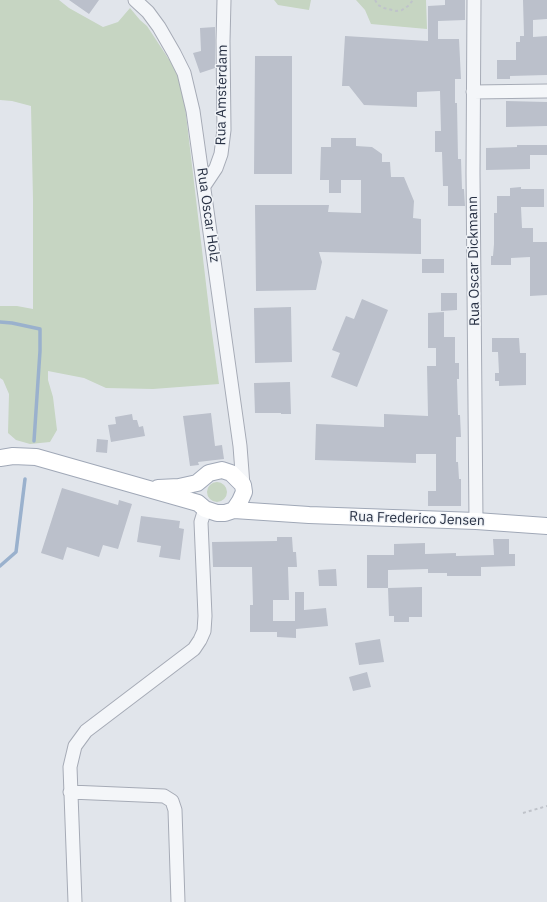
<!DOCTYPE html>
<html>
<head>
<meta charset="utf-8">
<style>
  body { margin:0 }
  canvas { display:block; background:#e1e5eb }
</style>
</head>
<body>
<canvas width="547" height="902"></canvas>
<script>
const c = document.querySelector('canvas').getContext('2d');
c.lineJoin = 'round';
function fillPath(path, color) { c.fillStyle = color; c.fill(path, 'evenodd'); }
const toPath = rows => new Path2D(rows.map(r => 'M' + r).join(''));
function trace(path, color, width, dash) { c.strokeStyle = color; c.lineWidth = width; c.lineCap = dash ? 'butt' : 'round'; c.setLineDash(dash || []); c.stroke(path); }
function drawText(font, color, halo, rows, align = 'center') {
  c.font = font + ' "IBM Plex Sans",sans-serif'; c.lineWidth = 3; c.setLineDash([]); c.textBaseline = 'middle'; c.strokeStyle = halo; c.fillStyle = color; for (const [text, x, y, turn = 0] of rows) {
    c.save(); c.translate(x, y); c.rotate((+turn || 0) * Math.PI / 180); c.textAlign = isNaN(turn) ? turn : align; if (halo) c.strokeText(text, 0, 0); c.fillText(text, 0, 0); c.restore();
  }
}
const green = toPath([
  [0,0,59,0,69,8,103,27,118,22,130,8,140,20,147,26,168,58,174,66,182,81,211,326,219,384,153,389,106,388,84,378,48,371,48,380,53,397,57,430,50,442,30,444,16,440,8,433,9,394,3,380,0,378,0,306,17,306,33,309,33,200,31,106,12,101,0,100],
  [274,0,311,0,309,10,278,5],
  [356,0,426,0,427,29,371,24,365,10],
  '207 492a10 10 0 1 1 20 0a10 10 0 1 1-20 0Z'
]);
const stream = toPath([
  [0,322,12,323,40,329,40,351,34,441],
  [0,566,16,552,25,479]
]);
const building = toPath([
  [69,0,99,0,89,14],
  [445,0,465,0,465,20,438,21,438,39,459,39,461,79,455,79,455,103,457,103,458,159,461,159,462,189,464,189,465,206,448,206,448,186,443,186,442,152,435,152,435,131,441,131,440,91,417,92,417,107,364,105,349,86,342,86,345,36,428,41,428,6,445,5],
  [523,0,547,0,547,19,533,20,533,37,547,36,547,75,510,76,510,79,497,79,497,60,516,60,516,42,520,42,520,36,524,36],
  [215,27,215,68,200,73,193,53,201,51,200,28],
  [255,56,292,56,292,174,254,174],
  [506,101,547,102,547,126,506,127],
  [331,138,356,138,356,146,372,147,382,154,382,162,390,162,391,177,404,177,414,201,413,218,421,219,421,254,319,252,322,262,316,290,256,291,255,205,329,205,328,212,361,213,361,180,341,180,341,193,329,193,329,180,320,180,321,147,331,147],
  [517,145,547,145,547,155,530,155,530,169,486,170,486,148,517,147],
  [521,187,521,189,544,189,544,207,521,207,522,228,533,228,533,242,547,242,547,295,530,296,530,257,511,258,511,265,491,265,491,256,493,256,494,244,494,213,497,213,497,196,510,196,510,188],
  [422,259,444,259,444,273,422,273],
  [441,293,457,293,457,310,441,311],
  [362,299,388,310,357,387,331,377,340,353,332,350,346,316,354,319],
  [291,307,292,362,255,363,254,308],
  [444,312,444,337,455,337,455,363,459,363,459,379,457,379,458,415,460,415,461,437,456,437,456,462,458,462,459,479,461,479,461,506,428,506,428,491,436,491,436,454,416,454,416,463,315,460,316,424,384,427,384,414,428,416,427,366,436,366,436,348,428,348,428,313],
  [492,338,519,338,520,353,526,353,526,385,499,386,499,381,495,381,495,373,499,373,498,352,492,352],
  [290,382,291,414,281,414,281,413,255,413,254,383],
  [211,413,215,446,222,445,224,459,198,462,199,465,190,466,183,416],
  [132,414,133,420,137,420,139,427,143,426,145,436,111,442,108,425,116,424,115,417],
  [97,439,108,440,107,453,96,452],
  [62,488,118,505,119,500,132,504,118,549,103,545,99,557,67,547,63,560,41,553],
  [141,516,180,521,179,528,184,529,180,560,159,557,161,546,137,542],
  [277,537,292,537,293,552,296,552,297,567,288,567,289,600,273,600,273,621,295,621,295,592,304,592,304,610,326,608,328,626,296,629,296,638,277,637,277,632,250,632,250,605,253,605,252,567,213,567,212,542,277,541],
  [493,539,509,539,509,554,515,554,515,566,481,567,481,576,447,576,447,573,428,573,428,569,388,570,388,588,367,588,367,555,394,555,394,544,425,543,425,554,456,553,456,556,494,555],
  [336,569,337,586,319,586,318,570],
  [422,587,422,617,409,617,409,622,394,622,394,616,389,616,388,588],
  [380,639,384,662,359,665,355,643],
  [367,672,371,687,353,691,349,677]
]);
const path = toPath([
  [375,0,378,5,384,8,396,11,402,10,408,6,413,0],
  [523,813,547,806]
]);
const minor = toPath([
  [135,0,148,12,159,27,174,53,184,73,193,111,240,446,243,485],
  [474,0,473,173,476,521],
  [473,92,547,91],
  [204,186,216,168,221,154,224,130,223,41,224,0],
  [70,792,164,796,172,801,175,810,178,902],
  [75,902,70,767,75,746,86,731,194,649,200,640,204,631,205,616,201,522,205,509]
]);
const major = toPath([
  [0,458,13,456,36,457,198,503,205,509,217,513,225,513,234,510,309,515,476,521,547,526],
  [158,488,179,487,197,483,209,473,222,470,231,473,243,485,244,492,240,501,234,510]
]);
const streetNames = [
  ["Rua Amsterdam",222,95,-89],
  ["Rua Oscar Holz",208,215,82],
  ["Rua Oscar Dickmann",474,261,-91],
  ["Rua Frederico Jensen",417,519,2]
];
fillPath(green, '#c6d5c2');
trace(stream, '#9ab1cd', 3.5);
fillPath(building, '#bbc0cb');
trace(minor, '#a6abb6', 15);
trace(major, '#a0a8b7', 18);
trace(path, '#bfc3ca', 2, [3, 3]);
trace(minor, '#f4f6f9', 13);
trace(major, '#fff', 16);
drawText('14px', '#283144', '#f1f4f8', streetNames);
</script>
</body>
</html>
